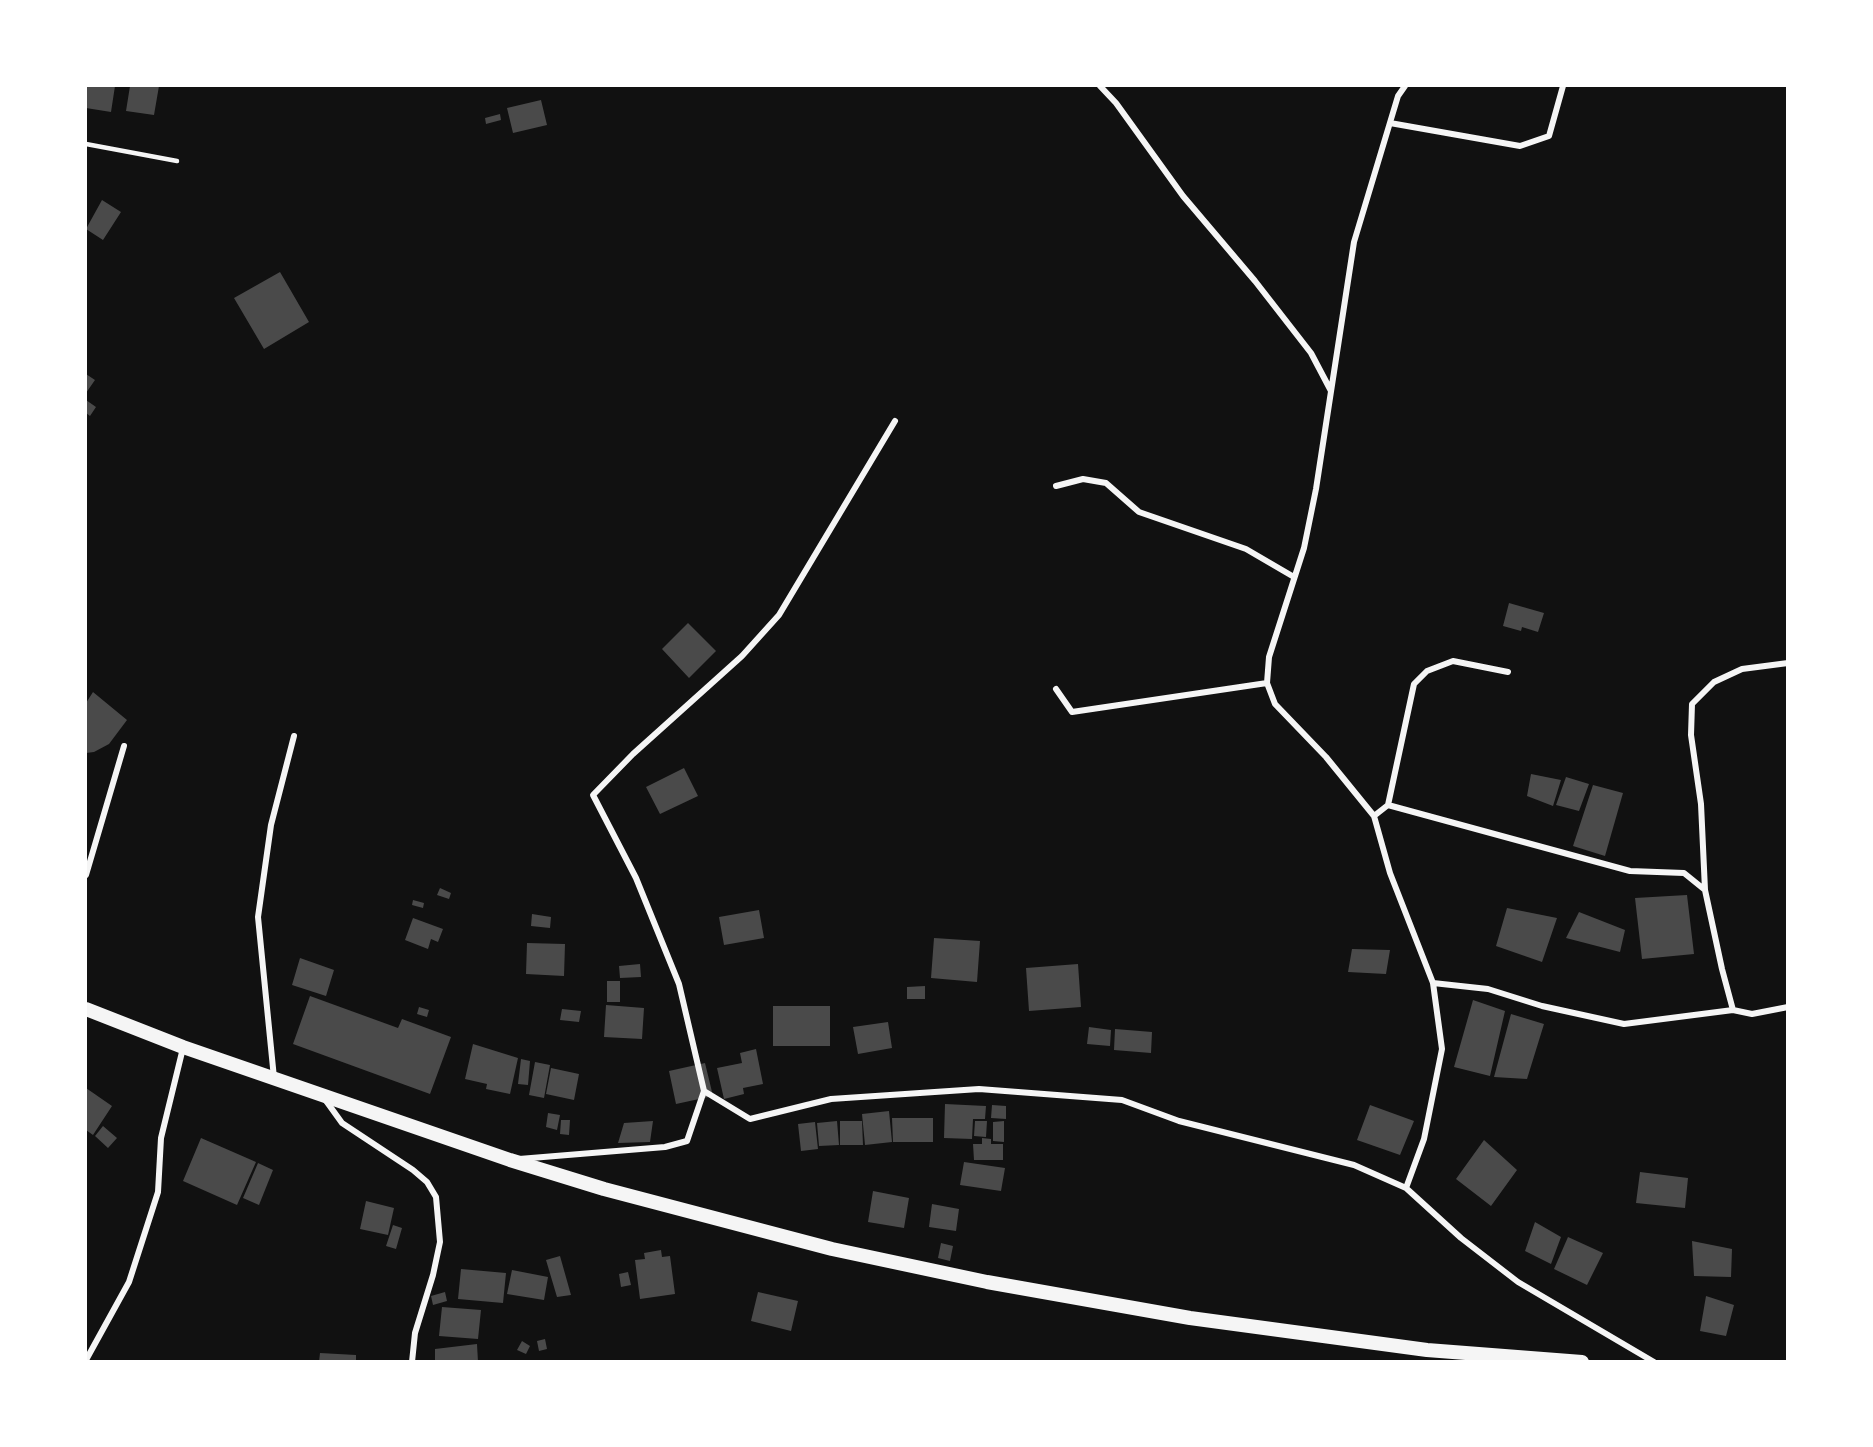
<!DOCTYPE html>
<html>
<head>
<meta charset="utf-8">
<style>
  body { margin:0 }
  #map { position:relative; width:1873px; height:1447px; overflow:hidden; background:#111; font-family:Roboto,sans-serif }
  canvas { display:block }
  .frame { position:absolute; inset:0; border:87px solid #fff; pointer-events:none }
</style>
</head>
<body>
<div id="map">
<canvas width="1873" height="1447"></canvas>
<div class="frame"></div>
</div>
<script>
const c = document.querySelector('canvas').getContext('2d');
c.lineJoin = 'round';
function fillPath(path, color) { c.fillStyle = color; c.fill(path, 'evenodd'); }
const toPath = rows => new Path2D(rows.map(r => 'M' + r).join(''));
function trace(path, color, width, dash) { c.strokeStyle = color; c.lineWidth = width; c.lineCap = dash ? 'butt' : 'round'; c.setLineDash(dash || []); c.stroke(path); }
const building = toPath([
  [86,86,115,86,111,112,86,108],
  [130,86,159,86,154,115,126,111],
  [541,100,547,125,513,133,507,108],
  [500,114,501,120,486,124,485,118],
  [102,200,121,212,103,240,86,229],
  [280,272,309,322,264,349,234,298],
  [86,374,95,380,86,393],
  [86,400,96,407,90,416,86,413],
  [1509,603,1544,613,1538,632,1522,627,1521,631,1503,626],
  [688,623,716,651,689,678,662,649],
  [93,692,127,720,109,744,94,752,86,753,86,703],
  [684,768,698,796,660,814,646,787],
  [1531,774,1561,780,1553,806,1527,796],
  [1566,777,1589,784,1579,811,1556,805],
  [1593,785,1623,793,1605,856,1573,846],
  [440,888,451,893,449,899,437,895],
  [1687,895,1694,954,1642,959,1635,898],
  [413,900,424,903,423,908,412,905],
  [1507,908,1557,918,1542,962,1496,946],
  [759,910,764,938,724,945,719,917],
  [1579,912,1625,930,1620,952,1566,938],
  [532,914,551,917,550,928,531,926],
  [413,918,443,929,438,942,431,939,428,949,405,940],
  [934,938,980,941,977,982,931,978],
  [527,943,565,944,564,976,526,974],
  [1352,949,1390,950,1386,974,1348,972],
  [300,958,334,970,326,996,292,985],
  [640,964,641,977,620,978,619,966],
  [1078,964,1081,1007,1029,1011,1026,968],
  [607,981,620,981,620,1002,607,1002],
  [925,986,925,999,907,999,907,987],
  [310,996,398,1028,402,1019,451,1037,430,1094,293,1044],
  [1473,1000,1505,1011,1490,1076,1454,1067],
  [606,1005,644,1008,642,1039,604,1037],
  [773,1006,830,1006,830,1046,773,1046],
  [419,1007,429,1010,427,1017,417,1014],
  [562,1009,581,1011,579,1022,560,1020],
  [1511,1014,1544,1024,1527,1079,1494,1077],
  [888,1022,892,1048,858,1054,853,1027],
  [1089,1027,1111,1030,1110,1046,1087,1044],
  [1115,1029,1152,1032,1151,1053,1114,1050],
  [473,1044,518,1058,510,1094,486,1089,487,1084,465,1079],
  [756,1049,763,1084,743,1088,744,1094,724,1099,717,1068,742,1063,740,1053],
  [521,1059,530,1061,528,1085,518,1084],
  [535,1062,550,1065,544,1098,529,1095],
  [705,1063,713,1096,676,1104,669,1071],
  [551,1068,579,1074,574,1100,546,1094],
  [86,1088,112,1106,93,1135,86,1130],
  [945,1104,986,1106,985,1119,973,1119,972,1139,944,1138],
  [992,1105,1006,1106,1006,1119,991,1118],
  [1370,1105,1414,1121,1400,1155,1357,1140],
  [889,1111,892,1142,865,1145,862,1114],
  [548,1113,560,1115,557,1130,546,1127],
  [892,1118,933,1118,933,1142,893,1142],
  [561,1120,570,1120,569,1135,560,1134],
  [653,1121,650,1142,618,1143,624,1123],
  [837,1121,839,1145,819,1146,817,1123],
  [840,1121,862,1121,863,1145,840,1145],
  [975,1121,987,1121,986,1137,974,1136],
  [1004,1121,1004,1142,993,1141,993,1122],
  [815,1122,818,1149,801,1151,798,1124],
  [103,1126,117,1138,108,1148,95,1136],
  [201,1138,256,1162,237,1205,183,1181],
  [982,1138,991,1139,991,1144,1003,1144,1003,1160,974,1160,973,1144,982,1144],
  [1484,1140,1517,1170,1491,1206,1456,1179],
  [964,1162,1005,1168,1001,1191,960,1185],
  [258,1163,273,1170,259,1205,243,1198],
  [1640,1172,1688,1178,1685,1208,1636,1203],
  [873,1191,909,1198,904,1228,868,1222],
  [366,1201,394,1208,388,1235,360,1229],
  [932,1204,959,1209,956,1231,929,1227],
  [1535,1222,1561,1237,1551,1264,1525,1251],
  [393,1225,402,1228,396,1249,386,1246],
  [1568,1237,1603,1253,1587,1285,1554,1269],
  [1692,1241,1732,1249,1731,1277,1694,1276],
  [941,1243,953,1246,950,1261,938,1258],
  [661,1250,662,1257,670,1256,675,1294,640,1299,635,1260,645,1259,644,1253],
  [560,1256,571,1295,557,1297,546,1260],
  [461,1269,506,1273,503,1303,458,1299],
  [512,1270,548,1277,544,1300,507,1294],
  [628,1272,631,1285,621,1287,619,1274],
  [445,1292,447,1301,433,1305,431,1296],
  [758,1292,798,1301,791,1331,751,1321],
  [1706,1296,1734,1305,1726,1336,1700,1331],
  [442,1307,481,1310,478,1339,439,1336],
  [545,1339,547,1349,539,1351,537,1341],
  [522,1341,530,1346,526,1354,517,1350],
  [477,1344,478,1362,435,1362,435,1349],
  [320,1353,356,1355,356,1362,319,1362]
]);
const service = toPath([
  [86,144,177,161]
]);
const minor = toPath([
  [1100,86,1116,103,1183,196,1255,281,1311,353,1331,391],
  [1405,86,1398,96,1354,242,1316,489,1304,548,1269,657,1267,683,1275,704,1326,757,1374,816,1390,873,1433,983,1442,1049,1424,1139,1406,1188],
  [1390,123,1520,146,1549,136,1563,86],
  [1056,486,1083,479,1106,483,1139,512,1246,549,1294,577],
  [1056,689,1072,712,1267,683],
  [1388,805,1414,684,1427,671,1453,661,1508,672],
  [1374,816,1388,805,1630,871,1684,873,1705,890,1722,969,1733,1010],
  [86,875,124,746],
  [1705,890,1701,804,1691,735,1692,704,1714,682,1742,669,1788,663],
  [1433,983,1488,989,1542,1006,1624,1024,1733,1010,1752,1014,1788,1007],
  [274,1078,258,917,271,825,294,736],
  [704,1091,750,1119,831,1099,979,1089,1122,1100,1179,1121,1354,1165,1406,1188,1461,1238,1518,1282,1654,1362],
  [324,1098,342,1123,413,1170,427,1182,436,1197,440,1242,433,1275,415,1333,412,1362],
  [519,1159,665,1147,687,1141,704,1091,679,984,636,878,593,795,633,754,742,656,779,615,895,421],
  [86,1360,129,1282,158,1192,161,1138,183,1048]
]);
const primary = toPath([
  [86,1009,183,1047,510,1160,604,1189,832,1249,987,1282,1190,1318,1427,1350,1582,1362]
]);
fillPath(building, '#4a4a4a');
trace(service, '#f5f5f5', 4.5);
trace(minor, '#f5f5f5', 6);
trace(primary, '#f5f5f5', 14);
</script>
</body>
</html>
